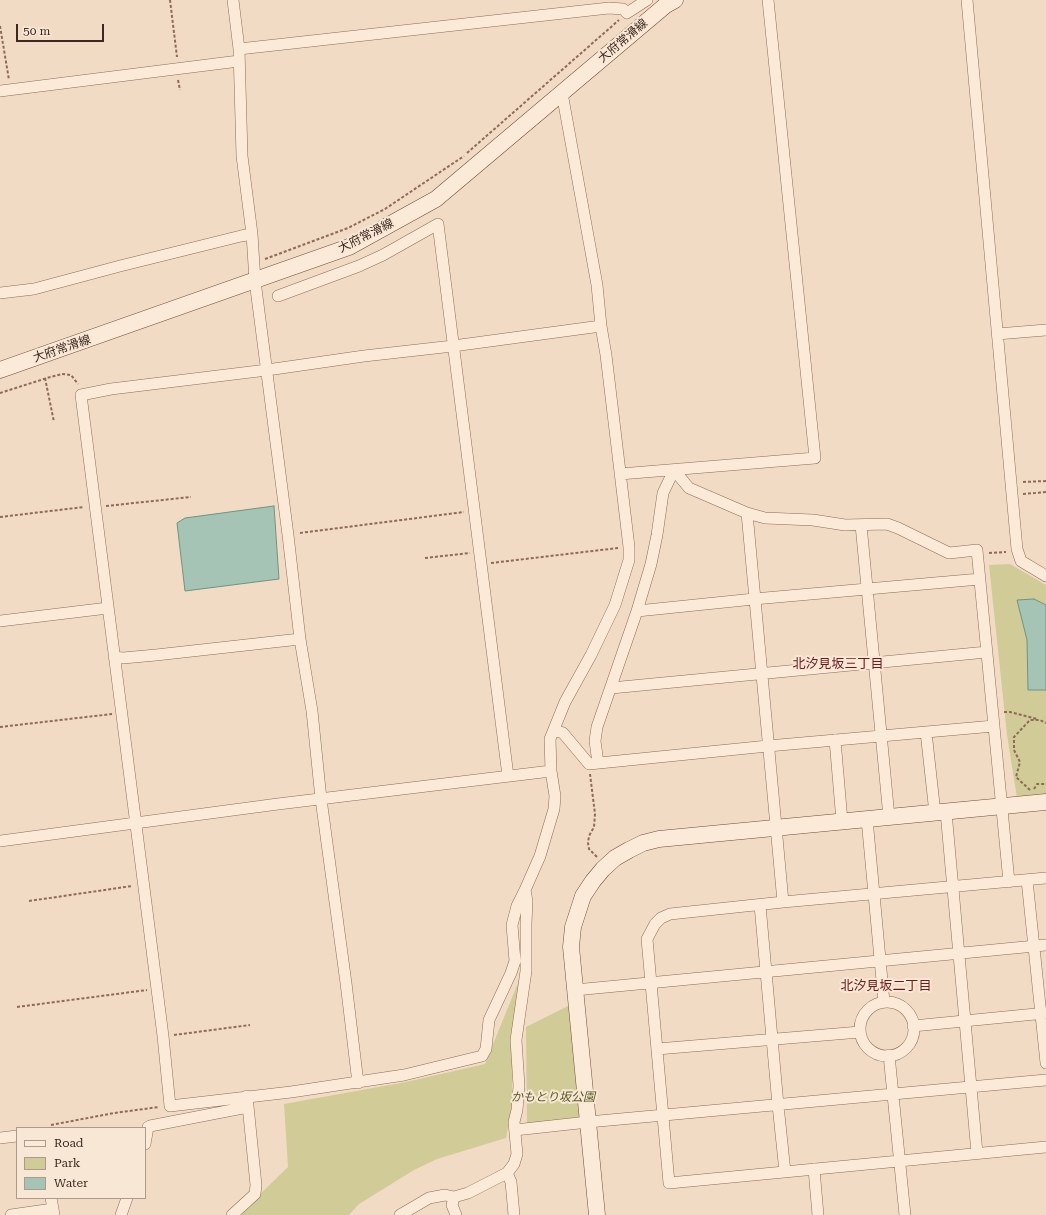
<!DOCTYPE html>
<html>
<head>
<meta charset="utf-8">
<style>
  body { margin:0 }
  #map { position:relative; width:1046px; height:1215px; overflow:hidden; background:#f2dbc4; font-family:"Roboto Serif",serif }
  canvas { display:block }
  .legend { position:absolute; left:16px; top:1127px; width:130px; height:72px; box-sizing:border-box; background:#f8e7d5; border:1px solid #ad9a8c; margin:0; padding:5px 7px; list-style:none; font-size:12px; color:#3d271e }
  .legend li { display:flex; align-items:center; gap:8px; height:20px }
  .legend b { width:20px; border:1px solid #ad9a8c }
  .scale { position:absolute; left:16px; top:24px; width:88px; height:18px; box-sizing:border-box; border:2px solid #3d271e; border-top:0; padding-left:5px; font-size:12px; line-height:14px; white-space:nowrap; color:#3d271e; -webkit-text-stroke:3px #f8e7d5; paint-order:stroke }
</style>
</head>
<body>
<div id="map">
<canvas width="1046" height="1215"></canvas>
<ul class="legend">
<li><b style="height:5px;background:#fbead8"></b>Road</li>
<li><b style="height:11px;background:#d1cc97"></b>Park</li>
<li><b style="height:11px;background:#a6c4b5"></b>Water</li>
</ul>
<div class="scale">50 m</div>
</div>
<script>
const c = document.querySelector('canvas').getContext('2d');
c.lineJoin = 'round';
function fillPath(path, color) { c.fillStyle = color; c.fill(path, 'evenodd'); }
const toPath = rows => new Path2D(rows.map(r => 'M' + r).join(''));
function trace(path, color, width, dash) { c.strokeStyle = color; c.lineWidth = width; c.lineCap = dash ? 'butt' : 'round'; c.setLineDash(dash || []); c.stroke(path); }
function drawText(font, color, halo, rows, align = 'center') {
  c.font = font + ' "Roboto Serif","Noto Sans JP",serif'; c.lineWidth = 4; c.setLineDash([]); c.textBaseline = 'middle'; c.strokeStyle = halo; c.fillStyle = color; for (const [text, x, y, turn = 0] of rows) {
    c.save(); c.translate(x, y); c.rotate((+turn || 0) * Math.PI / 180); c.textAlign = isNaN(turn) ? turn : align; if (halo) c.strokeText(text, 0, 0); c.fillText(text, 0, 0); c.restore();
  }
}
const green = toPath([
  [1010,564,1046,585,1046,795,1017,798,1007,735,989,565],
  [520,978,512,1030,512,1108,506,1138,437,1159,414,1170,359,1204,349,1215,232,1215,257,1197,288,1167,284,1104,406,1082,485,1064],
  [572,1004,582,1120,527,1127,526,1027]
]);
const water = toPath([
  [274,506,279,579,185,591,177,523,185,518,274,506],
  [1034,599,1046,605,1046,690,1028,690,1027,640,1017,600,1034,599]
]);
const path = toPath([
  [170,0,177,57],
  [0,26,9,80],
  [178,80,180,90],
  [467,153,619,20],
  [265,259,348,228,385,209,464,156],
  [45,378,54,422],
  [0,393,47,378,62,374,71,375,78,384],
  [1023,482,1046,481],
  [1023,494,1046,492],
  [106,506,191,497],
  [0,517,84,507],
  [300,533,464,512],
  [989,553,1006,552],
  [425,558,470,553],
  [491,563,618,548],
  [1004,712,1010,712,1037,719],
  [0,727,112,714],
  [590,774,595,814,594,827,589,836,588,843,589,849,597,857],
  [1034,789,1037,784,1046,784],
  [1030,790,1016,777,1020,762,1014,750,1014,737,1030,720,1040,720,1046,723],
  [29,901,132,886],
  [17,1007,147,990],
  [174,1035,250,1025],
  [51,1125,114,1113,159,1107]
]);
const street = toPath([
  [233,0,239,49,242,156,252,234,255,281,288,535,300,639,312,711,321,799,346,983,358,1083],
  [967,0,1017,549,1021,561,1046,576],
  [239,49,609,8,623,9,627,13,647,0],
  [0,91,239,61],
  [562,93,597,285,601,326,606,355,629,547,629,560,615,605,591,655,565,702,550,739,551,771,555,796,554,809,540,856,525,890,517,906,512,925,515,961,511,973,489,1020,486,1049,482,1056,404,1075,291,1092,170,1106,163,1036,81,395,111,389,267,370,364,356,453,346,601,326],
  [0,293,34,289,120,266,241,236,252,234],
  [278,296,359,266,383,255,438,224,508,776],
  [997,334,1046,330],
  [620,474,815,458,768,0],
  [747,513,783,902],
  [861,525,889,817],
  [637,611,754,599,980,579],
  [0,621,108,608],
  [114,657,123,658,156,655,300,639],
  [611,688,987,652],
  [554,730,563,733,589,764,768,746,994,726],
  [926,732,935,813],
  [835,740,842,821],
  [598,763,595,741,597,727,637,611,651,564,657,535,663,493,674,470,689,488,747,513,765,518,813,520,845,525,887,524,898,528,949,553,977,550,1009,882],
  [946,812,977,1153],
  [867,819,884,1002],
  [0,841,278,804,551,771],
  [1046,878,783,902,670,914,661,918,655,924,647,939,669,1183,1046,1147],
  [1027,880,1046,1063],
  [760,905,778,1105,785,1172],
  [575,990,1046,945],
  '860 1029a27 27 0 1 1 54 0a27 27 0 1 1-54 0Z',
  [913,1026,1046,1013],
  [657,1049,860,1032],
  [889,1055,905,1215],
  [515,1130,588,1122,1046,1080],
  [0,1138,17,1136],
  [145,1144,148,1127,150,1126,248,1107],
  [814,1169,818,1215],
  [507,1173,511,1182,514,1215],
  [454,1197,452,1205,456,1215],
  [51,1198,53,1209],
  [11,1215,53,1209,54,1215],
  [121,1215,127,1198],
  [232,1215,255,1194,256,1185,247,1096],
  [400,1215,429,1198,445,1195,454,1197,468,1193,507,1173,514,1164,517,1154,514,1122,517,1110,519,1086,516,1040,526,971,526,923,527,901,525,890]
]);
const secondary = toPath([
  [0,370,349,247,436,199,666,5,675,0],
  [597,1215,571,947,573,927,583,896,593,881,603,869,615,858,629,850,643,843,659,839,1046,802]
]);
const streetNames = [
  ["大府常滑線",623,41,-40],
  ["大府常滑線",366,236,-27],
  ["大府常滑線",62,349,-19]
];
const parkNames = [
  ["かもとり坂公園",553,1097]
];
const neighbourhoodNames = [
  ["北汐見坂三丁目",838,664],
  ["北汐見坂二丁目",886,986]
];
fillPath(green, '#d1cc97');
fillPath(water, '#a6c4b5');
trace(water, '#6c9482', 1);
trace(street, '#8e6a59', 12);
trace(secondary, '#704b3c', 17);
trace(path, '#8e6a59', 2, [3, 2]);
trace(street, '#fbead8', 11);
trace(secondary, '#fbead8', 16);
drawText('12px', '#3d271e', '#f8e7d5', streetNames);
drawText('italic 12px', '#585b23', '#f8e7d5', parkNames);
drawText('13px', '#6d1a1a', '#f8e7d5', neighbourhoodNames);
</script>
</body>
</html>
